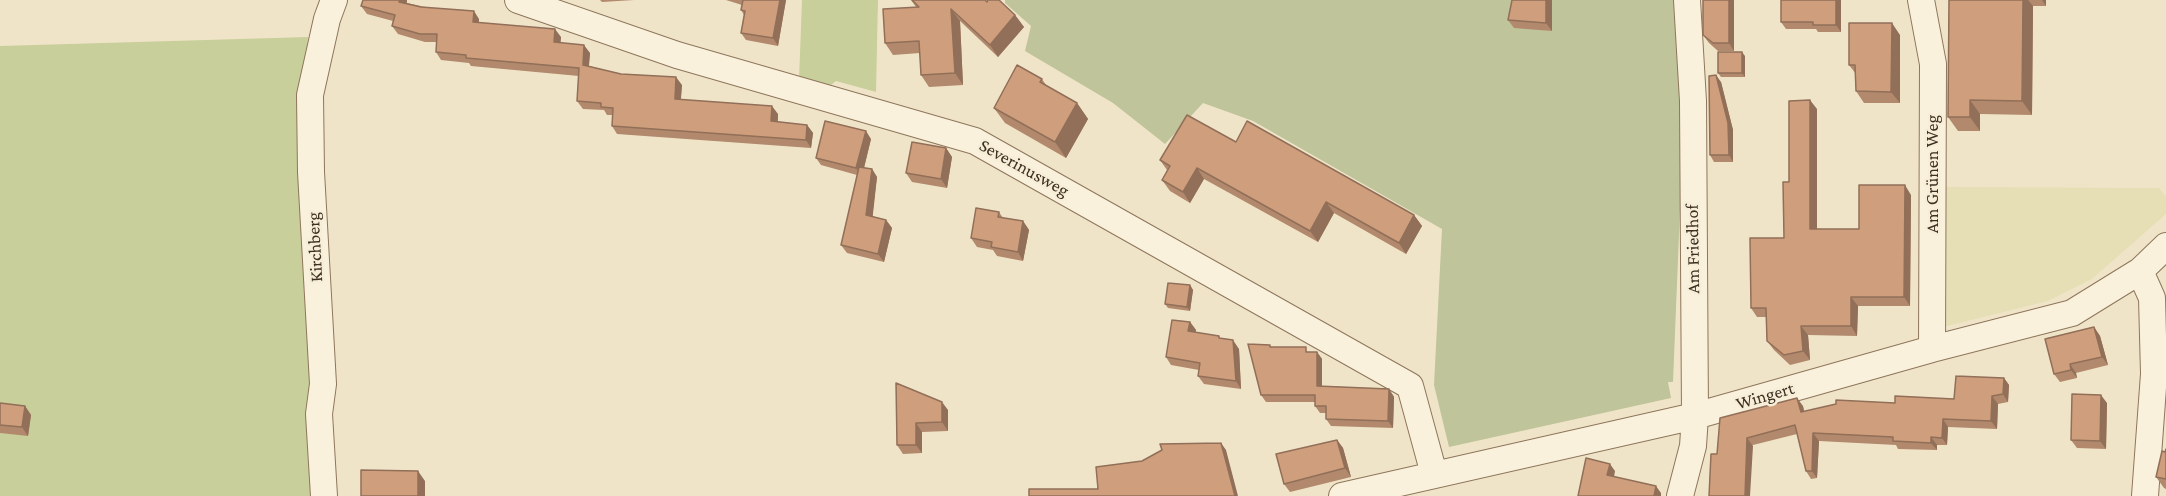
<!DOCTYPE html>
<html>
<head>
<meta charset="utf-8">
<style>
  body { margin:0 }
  canvas { display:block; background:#f0e4c8 }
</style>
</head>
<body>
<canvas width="2166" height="496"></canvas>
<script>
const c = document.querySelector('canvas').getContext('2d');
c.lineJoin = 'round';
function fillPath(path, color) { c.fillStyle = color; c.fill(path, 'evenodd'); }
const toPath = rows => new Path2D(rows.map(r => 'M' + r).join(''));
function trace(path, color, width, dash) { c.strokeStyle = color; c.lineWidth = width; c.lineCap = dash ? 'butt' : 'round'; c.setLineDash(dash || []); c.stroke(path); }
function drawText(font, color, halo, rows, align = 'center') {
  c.font = font + ' "Crimson Pro",serif'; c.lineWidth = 5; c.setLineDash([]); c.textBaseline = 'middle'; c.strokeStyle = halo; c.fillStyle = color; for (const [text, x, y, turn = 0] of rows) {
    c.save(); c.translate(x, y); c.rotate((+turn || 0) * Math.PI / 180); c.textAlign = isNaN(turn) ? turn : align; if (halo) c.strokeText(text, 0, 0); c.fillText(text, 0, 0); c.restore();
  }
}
const farmland = toPath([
  [1944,187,2159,188,2166,197,2166,214,2092,279,2048,301,1943,327]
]);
const green = toPath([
  [802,0,878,0,876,92,836,81,827,88,799,80],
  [308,37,301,120,310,260,310,405,314,496,0,496,0,46]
]);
const cemetery = toPath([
  [1005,0,1681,0,1687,37,1673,382,1668,382,1671,398,1449,447,1434,385,1442,229,1253,121,1203,103,1165,144,1113,103,1025,51,1031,26,1005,3]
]);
const street = toPath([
  [518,0,677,55,975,141,1410,386,1434,474],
  [1921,0,1933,64,1932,349],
  [2140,271,2152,298,2154,374,2145,496],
  [324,496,319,414,323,384,311,172,310,95,327,19,334,0],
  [1342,496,1695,416,1932,349,2072,313,2140,271,2166,246],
  [1680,496,1693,446,1695,416,1693,101,1687,0]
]);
const wall = toPath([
  [407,0,407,3,479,19,479,23,561,37,560,43,590,53,589,66,621,74,682,85,681,99,778,114,778,122,807,125,813,133,811,148,617,134,612,126,613,115,607,115,604,110,583,109,577,101,579,76,471,66,469,63,441,60,436,52,436,42,425,42,398,34,392,26,393,21,367,14,361,6],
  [600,0,634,0,602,2],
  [726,0,786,0,778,46,746,40,741,33,744,15,741,10,742,5],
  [911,0,985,0,1015,15,1024,27,998,57,960,21,963,85,929,87,921,75,920,53,893,55,885,43,916,7],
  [1512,0,1552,0,1552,31,1514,28,1508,20],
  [1703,0,1734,0,1734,51,1718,51,1709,43,1703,35],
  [1781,0,1841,0,1841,32,1818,32,1816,29,1786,29,1781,22],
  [1949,0,2046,0,2046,6,2033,6,2032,115,1980,114,1980,131,1958,131,1948,117],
  [1900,35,1900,103,1864,103,1856,91,1856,74,1849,65],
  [1745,56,1745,77,1721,77,1718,73],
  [1042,79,1046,85,1077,103,1088,119,1066,158,1005,123,994,108],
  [1721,82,1733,130,1733,162,1714,162,1710,155],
  [1817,109,1817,229,1859,229,1911,195,1910,306,1858,306,1857,336,1808,335,1810,360,1790,365,1774,350,1767,341,1766,317,1757,317,1751,308,1784,238,1789,182],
  [871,139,864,168,872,169,877,177,872,217,886,220,892,228,884,262,847,253,841,245,857,175,821,165,816,158],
  [946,148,952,157,947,188,912,182,906,173],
  [1160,160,1414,215,1422,226,1406,254,1334,213,1318,242,1204,179,1190,203,1170,191,1162,180,1167,170],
  [999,212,1003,218,1023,221,1029,230,1023,261,997,256,993,250,977,247,971,238],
  [1190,285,1193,290,1190,311,1168,308,1165,304],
  [1190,322,1196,330,1195,332,1221,339,1239,349,1241,389,1204,384,1198,376,1199,370,1171,365,1166,357],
  [2094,327,2100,336,2108,365,2076,373,2077,378,2060,382,2054,374],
  [1272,347,1309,352,1317,352,1322,359,1322,386,1389,389,1394,397,1393,428,1331,426,1326,419,1326,413,1320,413,1315,406,1315,402,1266,402,1261,395],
  [2004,378,2009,385,2008,402,1998,404,1997,429,1948,427,1947,445,1937,445,1937,450,1898,449,1896,445,1819,441,1817,478,1811,479,1806,471,1797,434,1717,454,1803,406,1804,412,1895,403,1954,399],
  [896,383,948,410,948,431,922,432,922,453,903,454,897,445],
  [0,403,25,406,31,415,28,436,0,433],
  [2107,403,2106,449,2077,448,2071,440],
  [1337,440,1343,448,1351,477,1290,492,1284,484],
  [2166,449,2166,489,2164,488,2156,477]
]);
const shadedWall = toPath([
  [400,0,407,0,405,10,399,2],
  [780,0,786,0,778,46,773,38],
  [1546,0,1552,0,1552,31,1546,23],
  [1729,0,1734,0,1734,51,1729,43],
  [1836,0,1841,0,1841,32,1836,25],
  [2023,0,2028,0,2033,6,2032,115,2022,101],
  [2042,0,2046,0,2046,6],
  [951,9,960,21,963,85,955,73],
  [474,11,479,19,478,30,473,22],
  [1015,15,1024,27,998,57,990,45],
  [1892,23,1900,35,1900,103,1891,92],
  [555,29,561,37,560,50,554,42],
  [584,45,590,53,588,73,583,65],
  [1742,52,1745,56,1745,77,1742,73],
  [1716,75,1721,82,1733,130,1733,162,1729,155],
  [676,77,682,85,680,107,675,99],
  [1810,100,1817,109,1817,238,1810,229],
  [1970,100,1980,114,1980,131,1970,117],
  [1077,103,1088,119,1066,158,1055,142],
  [772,106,778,114,777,129,771,121],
  [807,125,813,133,811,148,806,140],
  [866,131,871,139,862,176,856,168],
  [946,148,952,157,947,188,941,179],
  [1197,168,1204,179,1190,203,1183,192],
  [872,169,877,177,872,223,866,215],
  [1905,185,1911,195,1910,306,1904,297],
  [1326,202,1334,213,1318,242,1310,231],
  [1414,215,1422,226,1406,254,1399,243],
  [886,220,892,228,884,262,878,254],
  [1023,221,1029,230,1023,261,1018,252],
  [1190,285,1193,290,1190,311,1187,307],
  [1851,297,1858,306,1857,336,1851,326],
  [1190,322,1196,330,1194,339,1188,331],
  [1801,326,1808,335,1810,360,1803,351],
  [2094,327,2100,336,2108,365,2102,357],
  [1233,340,1239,349,1241,389,1236,381],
  [1317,352,1322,359,1322,393,1317,386],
  [2070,364,2076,373,2077,378,2071,370],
  [2004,378,2009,385,2008,402,2003,394],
  [1389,389,1394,397,1393,428,1388,421],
  [2101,395,2107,403,2106,449,2100,441],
  [1992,396,1998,404,1997,429,1991,421],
  [1797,398,1803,406,1806,420,1801,412],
  [942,402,948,410,948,431,942,422],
  [25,406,31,415,28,436,22,427],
  [1943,419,1948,427,1947,445,1942,438],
  [916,423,922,432,922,453,916,445],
  [1813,433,1819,441,1817,478,1812,471],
  [1931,437,1937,445,1937,450,1931,443],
  [1747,438,1753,446,1750,496,1745,496],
  [1337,440,1343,448,1351,477,1345,468],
  [1221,443,1226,450,1238,496,1235,496],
  [1610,464,1615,471,1613,483,1607,475],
  [418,471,425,481,425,496,418,496],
  [1656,486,1661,493,1661,496,1654,496]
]);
const building = toPath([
  [363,0,400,0,399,2,421,7,474,11,473,22,555,29,554,42,584,45,583,65,621,74,676,77,675,99,772,106,771,121,807,125,806,140,612,126,613,108,601,107,601,103,577,101,579,68,466,58,466,55,436,52,437,34,420,34,392,26,395,15,361,6,363,0],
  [743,0,780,0,773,38,741,33,745,11,741,10,743,0],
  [912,0,985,0,987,2,988,0,999,0,1015,15,990,45,951,9,955,73,921,75,919,41,885,43,883,9,919,7,912,0],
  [1512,0,1546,0,1546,23,1508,20,1512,0],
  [1703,0,1729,0,1729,43,1713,43,1703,35,1703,0],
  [1781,0,1836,0,1836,25,1813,25,1813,22,1781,22,1781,0],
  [1949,0,2023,0,2022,101,1970,100,1970,117,1948,117,1949,0],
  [1849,23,1892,23,1891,92,1856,91,1855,65,1849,65,1849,23],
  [1718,52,1742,52,1742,73,1718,73,1718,52],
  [1017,65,1042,79,1040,82,1077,103,1055,142,994,108,1017,65],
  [1716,75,1728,123,1729,155,1710,155,1709,76,1716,75],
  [1810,100,1810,229,1859,229,1859,185,1905,185,1904,297,1851,297,1851,326,1801,326,1803,351,1784,355,1767,341,1766,308,1751,308,1750,238,1784,238,1783,182,1789,182,1789,101,1810,100],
  [1187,115,1236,142,1247,121,1414,215,1399,243,1326,202,1310,231,1197,168,1183,192,1162,180,1170,166,1160,160,1187,115],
  [825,121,866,131,856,168,816,158,825,121],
  [912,142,946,148,941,179,906,173,912,142],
  [859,167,872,169,866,215,886,220,878,254,841,245,859,167],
  [976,208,999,212,998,217,1023,221,1018,252,991,247,992,242,971,238,976,208],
  [1168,283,1190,285,1187,307,1165,304,1168,283],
  [1172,320,1190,322,1188,331,1219,336,1219,338,1233,340,1236,381,1198,376,1200,363,1166,357,1172,320],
  [2094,327,2102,357,2070,364,2071,370,2054,374,2045,339,2094,327],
  [1248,344,1270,345,1270,347,1306,347,1306,352,1317,352,1317,386,1389,389,1388,421,1326,419,1326,406,1315,406,1315,395,1261,395,1248,344],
  [1956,376,2004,378,2003,394,1992,396,1991,421,1943,419,1942,438,1931,437,1931,443,1893,441,1893,437,1813,433,1812,471,1806,471,1795,425,1747,438,1745,496,1709,496,1711,454,1717,454,1720,418,1797,398,1801,412,1836,404,1836,400,1895,403,1895,396,1954,399,1956,376],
  [896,383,942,402,942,422,916,423,916,445,897,445,896,383],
  [2072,394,2101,395,2100,441,2071,440,2072,394],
  [0,403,25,406,22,427,0,425,0,403],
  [1337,440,1345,468,1284,484,1276,454,1337,440],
  [1221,443,1235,496,1029,496,1029,489,1098,489,1096,467,1142,461,1162,450,1160,444,1221,443],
  [2166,449,2166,479,2156,477,2162,451,2165,452,2166,449],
  [1586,458,1610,464,1607,475,1656,486,1654,496,1578,496,1586,458],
  [361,470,418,471,418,496,361,496,361,470]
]);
const streetNames = [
  ["Severinusweg",1024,168,29],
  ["Am Grünen Weg",1932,174,-90],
  ["Kirchberg",315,247,-93],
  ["Am Friedhof",1693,249,-91],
  ["Wingert",1765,396,-16]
];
fillPath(farmland, '#e6deb5');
fillPath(green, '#c9cf9b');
fillPath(cemetery, '#bfc49a');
trace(street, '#8d765c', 28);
trace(street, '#faf1dc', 26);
fillPath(wall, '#b2896c');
fillPath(shadedWall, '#916f58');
fillPath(building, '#cf9f7d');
trace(building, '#916f58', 1.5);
drawText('18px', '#3d2e20', '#f7eed8', streetNames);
</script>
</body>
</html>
